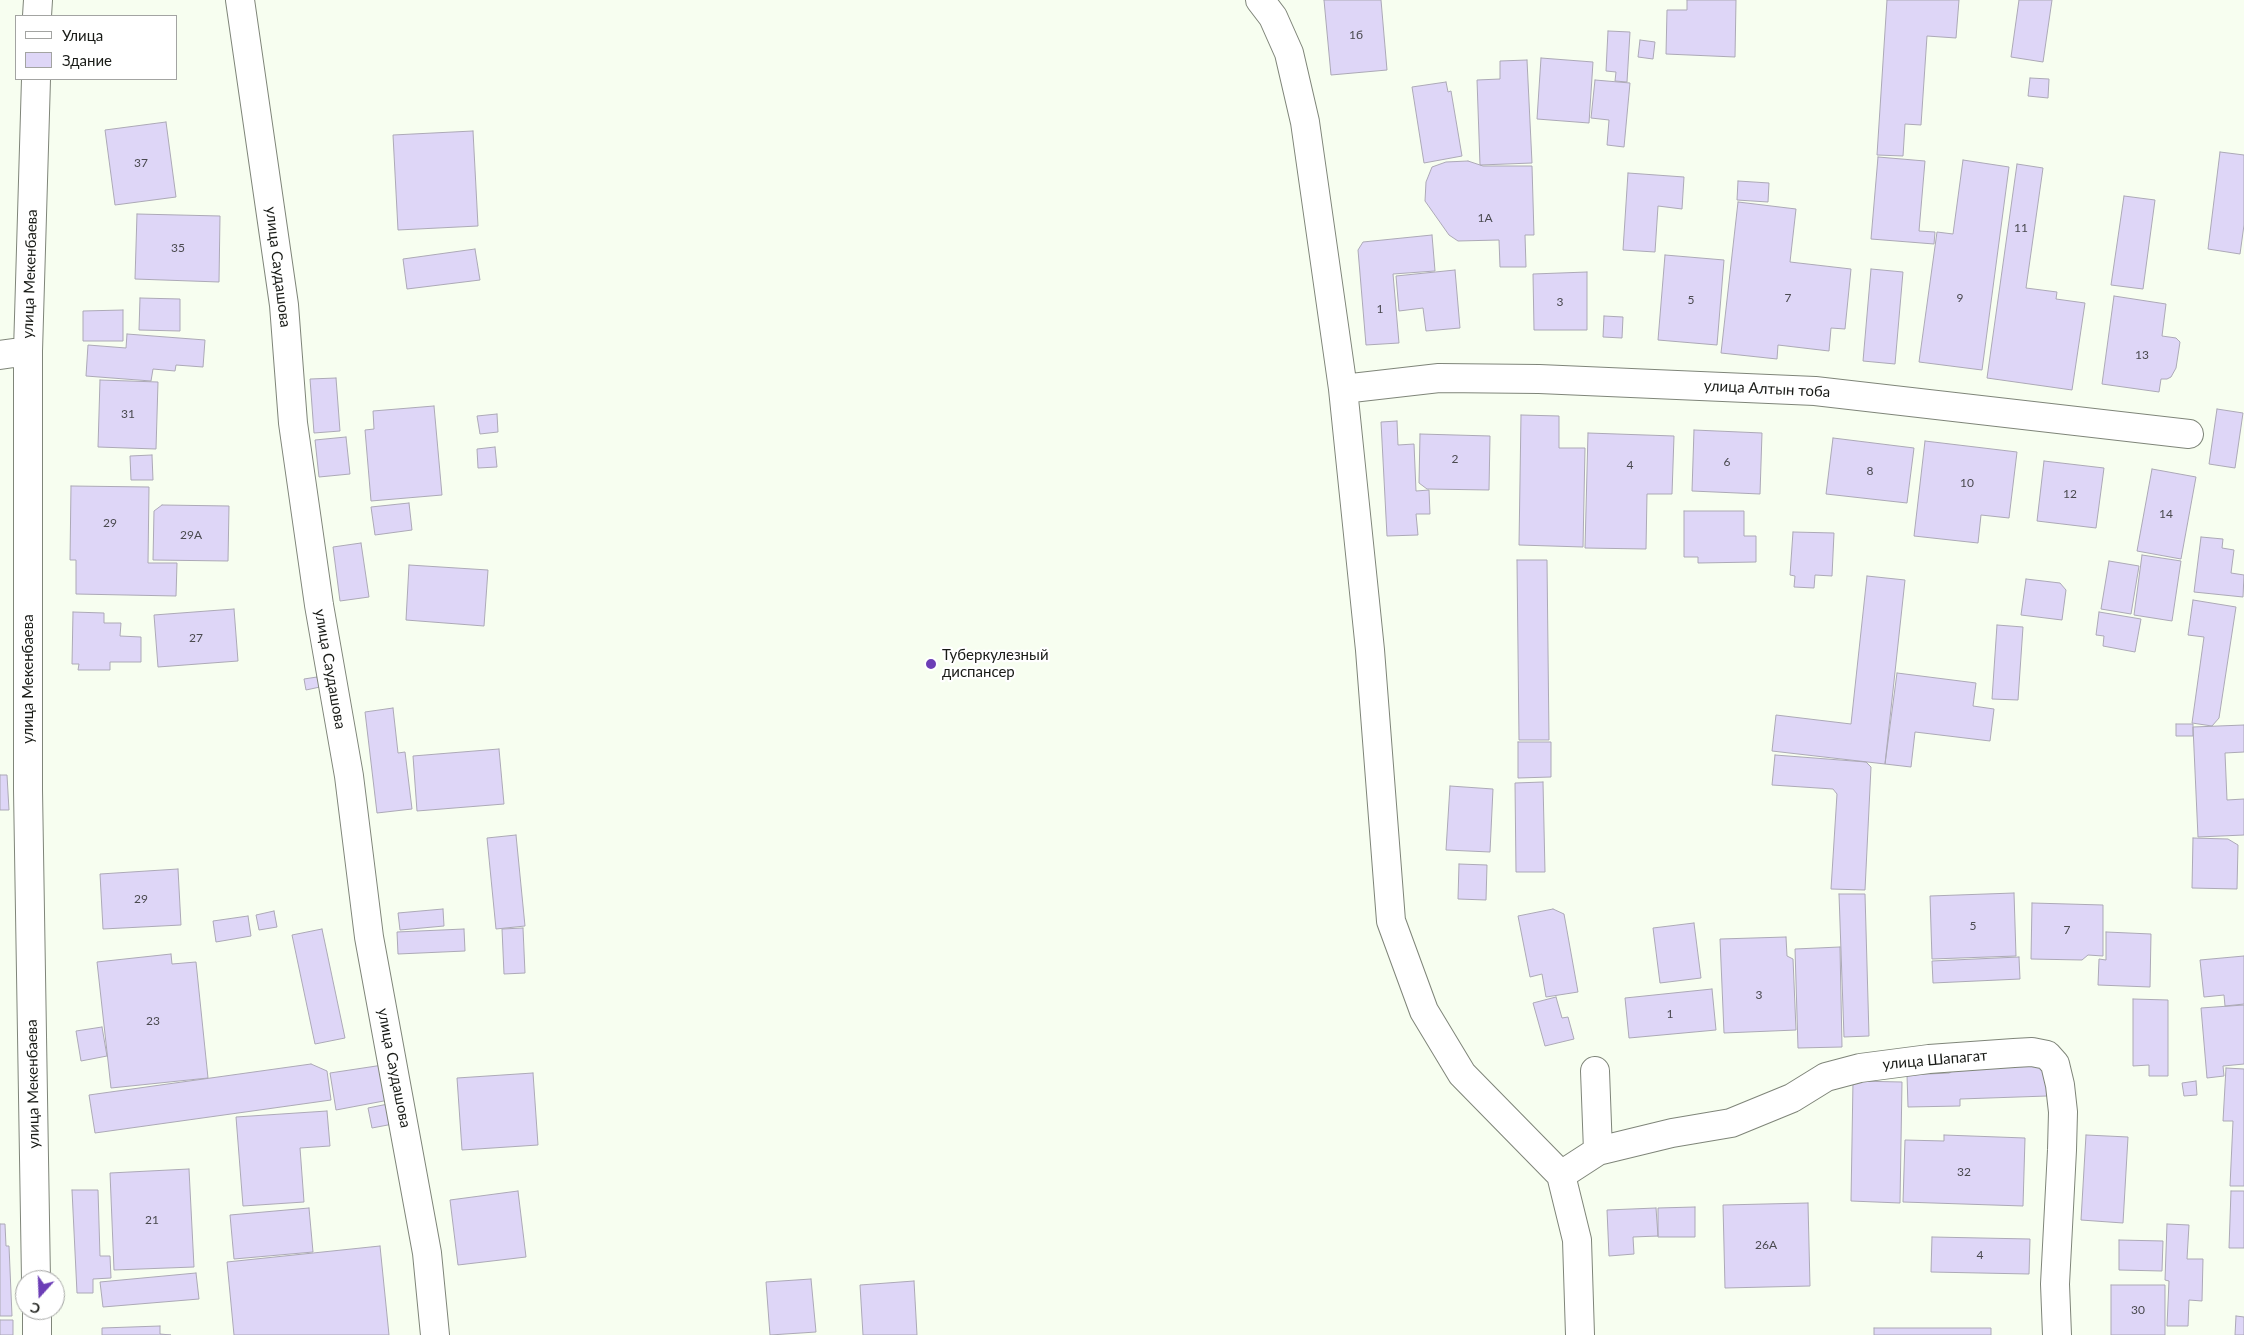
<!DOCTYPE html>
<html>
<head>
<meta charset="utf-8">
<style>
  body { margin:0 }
  #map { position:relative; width:2244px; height:1335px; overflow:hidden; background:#f7fef0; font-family:Lato,sans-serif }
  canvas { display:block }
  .legend { position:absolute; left:15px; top:15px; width:162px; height:65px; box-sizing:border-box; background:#fff; border:1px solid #a3a4a2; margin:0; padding:6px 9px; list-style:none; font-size:15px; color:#191b17 }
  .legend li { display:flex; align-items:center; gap:10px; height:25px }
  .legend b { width:25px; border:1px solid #a3a4a2 }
  .north { position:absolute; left:15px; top:1270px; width:50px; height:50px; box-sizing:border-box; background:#fff; border:1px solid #a3a4a2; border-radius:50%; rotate:200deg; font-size:14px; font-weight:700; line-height:20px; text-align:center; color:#191b17 }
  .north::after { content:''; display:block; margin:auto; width:18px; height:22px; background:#6c3eb6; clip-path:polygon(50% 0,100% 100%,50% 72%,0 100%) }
</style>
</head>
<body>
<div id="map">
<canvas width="2244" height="1335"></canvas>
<ul class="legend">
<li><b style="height:6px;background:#fff"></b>Улица</li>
<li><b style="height:14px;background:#ded6f7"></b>Здание</li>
</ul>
<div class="north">С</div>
</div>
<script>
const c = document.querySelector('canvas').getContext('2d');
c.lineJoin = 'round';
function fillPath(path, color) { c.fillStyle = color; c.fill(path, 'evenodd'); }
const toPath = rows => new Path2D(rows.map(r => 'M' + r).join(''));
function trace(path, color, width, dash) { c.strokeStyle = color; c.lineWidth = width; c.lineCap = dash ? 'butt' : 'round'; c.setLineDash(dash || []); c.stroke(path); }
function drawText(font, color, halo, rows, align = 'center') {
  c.font = font + ' Lato,sans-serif'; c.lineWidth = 4.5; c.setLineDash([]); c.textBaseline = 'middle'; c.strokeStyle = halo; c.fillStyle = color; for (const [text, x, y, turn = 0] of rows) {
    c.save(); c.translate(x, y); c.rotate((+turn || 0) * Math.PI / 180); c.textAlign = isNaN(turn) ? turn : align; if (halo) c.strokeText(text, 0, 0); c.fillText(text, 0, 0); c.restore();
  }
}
const building = toPath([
  [1324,0,1381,0,1387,70,1331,75,1324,0],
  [1687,0,1736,0,1735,57,1666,54,1667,10,1687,10,1687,0],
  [1887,0,1959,0,1956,38,1927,36,1921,125,1905,124,1903,156,1877,155,1887,0],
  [2019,0,2052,0,2043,62,2011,57,2019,0],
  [1608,31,1630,32,1627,82,1615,81,1616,72,1606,71,1608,31],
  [1640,40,1655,42,1653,59,1638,57,1640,40],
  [1541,58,1593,62,1589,123,1537,119,1541,58],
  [1527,60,1532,163,1480,165,1477,80,1500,79,1500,61,1527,60],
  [2030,78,2049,79,2048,98,2028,96,2030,78],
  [1595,80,1630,83,1624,147,1607,145,1609,120,1591,118,1595,80],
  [1446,82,1448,92,1451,91,1462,156,1424,163,1412,87,1446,82],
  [166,122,176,197,115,205,105,130,166,122],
  [473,131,478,226,398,230,393,135,473,131],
  [2220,152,2244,155,2244,225,2240,254,2208,249,2220,152],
  [1878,157,1925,161,1919,231,1935,232,1934,244,1871,239,1878,157],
  [1963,160,2009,167,1982,370,1919,362,1937,232,1953,234,1963,160],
  [1468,161,1483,166,1532,166,1534,235,1525,235,1526,267,1500,267,1499,240,1458,241,1449,235,1425,201,1426,182,1432,167,1446,162,1468,161],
  [2017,164,2043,168,2026,288,2057,292,2056,299,2085,303,2072,390,1987,378,2017,164],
  [1628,173,1684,177,1682,209,1658,206,1655,252,1623,250,1628,173],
  [1738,181,1769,183,1768,202,1737,200,1738,181],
  [2124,196,2155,200,2143,289,2111,285,2124,196],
  [1738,202,1796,209,1790,262,1851,269,1845,329,1831,328,1829,351,1778,345,1777,359,1721,353,1738,202],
  [137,214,220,216,219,282,135,279,137,214],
  [1432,235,1435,271,1393,274,1399,343,1366,345,1358,250,1363,242,1432,235],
  [475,249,480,280,407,289,403,259,475,249],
  [1665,255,1724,260,1717,345,1658,340,1665,255],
  [1871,269,1903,272,1895,364,1863,361,1871,269],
  [1455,270,1460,328,1426,331,1423,308,1399,311,1396,276,1455,270],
  [1587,272,1587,330,1534,330,1533,274,1587,272],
  [2114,296,2166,304,2162,336,2176,338,2180,342,2176,368,2171,377,2167,379,2161,379,2159,392,2102,384,2114,296],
  [140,298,180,299,180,331,139,330,140,298],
  [123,310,123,341,83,341,83,311,123,310],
  [1604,316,1623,317,1622,338,1603,337,1604,316],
  [127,334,205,340,203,367,176,365,175,371,153,369,151,381,86,376,88,345,126,348,127,334],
  [336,378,340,431,314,433,310,379,336,378],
  [100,380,158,382,156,449,98,447,100,380],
  [434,406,442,495,371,501,365,430,374,429,373,411,434,406],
  [2217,409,2243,413,2235,468,2209,464,2217,409],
  [497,414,498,432,480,434,477,416,497,414],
  [1521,415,1559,416,1559,448,1585,448,1583,547,1519,545,1521,415],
  [1397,421,1398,445,1414,444,1416,491,1429,490,1430,514,1416,514,1418,535,1387,536,1381,422,1397,421],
  [1694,430,1762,433,1760,494,1692,491,1694,430],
  [1588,433,1674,436,1672,494,1647,494,1646,549,1585,548,1588,433],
  [1420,434,1490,436,1489,490,1427,489,1419,483,1420,434],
  [346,437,350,474,319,477,315,440,346,437],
  [1833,438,1914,448,1907,503,1826,494,1833,438],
  [1925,441,2017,452,2009,518,1981,515,1978,543,1914,536,1925,441],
  [495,447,497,467,478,468,477,449,495,447],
  [152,455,153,480,131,480,130,456,152,455],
  [2044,461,2104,468,2096,528,2037,521,2044,461],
  [2152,469,2196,477,2181,559,2137,551,2152,469],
  [71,486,149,487,148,563,177,563,176,596,76,594,76,560,70,560,71,486],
  [409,503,412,530,375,535,371,507,409,503],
  [162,505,229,506,228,561,153,560,154,511,162,505],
  [1684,511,1744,511,1744,536,1756,536,1756,562,1698,563,1698,557,1684,557,1684,511],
  [1793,532,1834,533,1832,576,1815,575,1814,588,1794,587,1795,576,1790,575,1793,532],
  [2201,537,2223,539,2222,548,2234,550,2231,573,2244,575,2243,597,2194,592,2201,537],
  [361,543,369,597,340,601,333,547,361,543],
  [2142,555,2181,561,2172,621,2134,615,2142,555],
  [1517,560,1547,560,1549,740,1519,740,1517,560],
  [2109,561,2139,566,2131,614,2101,609,2109,561],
  [409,565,488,570,484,626,406,620,409,565],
  [1867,576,1905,580,1885,764,1772,751,1776,715,1851,724,1867,576],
  [2026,579,2060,583,2066,590,2062,620,2021,615,2026,579],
  [2193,600,2236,607,2219,718,2212,726,2192,723,2204,637,2188,635,2193,600],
  [234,609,238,661,158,667,154,615,234,609],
  [73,612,104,613,104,623,121,623,120,636,141,637,141,662,110,662,110,670,78,670,79,664,72,664,73,612],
  [2099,612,2141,619,2135,652,2103,646,2104,636,2096,635,2099,612],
  [1997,625,2023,627,2018,700,1992,699,1997,625],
  [1897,673,1976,683,1973,706,1994,709,1990,741,1915,732,1911,767,1885,764,1897,673],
  [317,677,320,687,306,690,304,679,317,677],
  [393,708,398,753,405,752,412,809,377,813,365,712,393,708],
  [2176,724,2193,724,2193,736,2176,736,2176,724],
  [2244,725,2244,752,2225,753,2227,800,2244,799,2244,835,2198,837,2193,727,2244,725],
  [1518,742,1551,742,1551,777,1518,778,1518,742],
  [499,749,504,804,417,811,413,756,499,749],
  [1775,755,1866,762,1871,767,1865,890,1831,889,1837,794,1833,789,1772,785,1775,755],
  [0,775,7,775,9,810,0,810,0,775],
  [1543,782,1545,872,1516,872,1515,783,1543,782],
  [1450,786,1493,789,1490,852,1446,850,1450,786],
  [516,835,525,926,496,929,487,838,516,835],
  [2193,838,2228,839,2238,845,2237,889,2192,888,2193,838],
  [1459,864,1487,865,1486,900,1458,899,1459,864],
  [178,869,181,925,103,929,100,874,178,869],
  [2014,893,2016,956,1932,959,1930,896,2014,893],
  [1839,894,1865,894,1869,1036,1844,1037,1839,894],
  [2032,903,2103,905,2103,956,2088,955,2082,960,2031,959,2032,903],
  [443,909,444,926,400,930,398,913,443,909],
  [1553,909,1564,914,1578,992,1546,997,1542,974,1530,977,1518,916,1553,909],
  [274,911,277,927,259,930,256,915,274,911],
  [248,916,251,936,216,942,213,921,248,916],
  [1694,923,1701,978,1660,983,1653,928,1694,923],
  [523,928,525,973,504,974,502,929,523,928],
  [322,929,345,1038,315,1044,292,935,322,929],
  [464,929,465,951,398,954,397,932,464,929],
  [2106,932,2151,934,2150,987,2098,985,2099,959,2106,960,2106,932],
  [1786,937,1787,956,1793,959,1796,1030,1724,1033,1720,939,1786,937],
  [1840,947,1842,1047,1798,1048,1795,949,1840,947],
  [171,954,172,964,196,962,208,1078,111,1088,97,962,171,954],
  [2244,956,2244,1004,2225,1006,2224,995,2204,997,2200,960,2244,956],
  [2019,957,2020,979,1933,983,1932,961,2019,957],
  [1712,989,1716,1030,1629,1038,1625,998,1712,989],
  [1556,997,1562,1018,1568,1017,1574,1039,1545,1046,1533,1003,1556,997],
  [2133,999,2168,1000,2168,1076,2149,1076,2149,1065,2133,1066,2133,999],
  [2244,1005,2244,1064,2223,1066,2224,1076,2207,1078,2201,1008,2244,1005],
  [102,1027,107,1056,81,1061,76,1031,102,1027],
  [311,1064,327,1071,331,1100,95,1133,89,1095,311,1064],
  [383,1065,389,1100,336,1110,330,1073,383,1065],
  [2037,1065,2046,1069,2047,1096,1960,1099,1960,1106,1908,1107,1907,1075,1949,1073,1958,1068,2037,1065],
  [2226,1068,2244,1069,2244,1186,2230,1186,2233,1121,2223,1121,2226,1068],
  [533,1073,538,1145,462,1150,457,1078,533,1073],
  [1853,1081,1902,1082,1900,1203,1851,1201,1853,1081],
  [2196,1081,2197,1095,2184,1096,2182,1083,2196,1081],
  [388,1104,393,1124,372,1128,368,1108,388,1104],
  [327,1111,330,1146,300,1148,304,1202,243,1206,236,1117,327,1111],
  [1944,1135,2025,1138,2023,1206,1903,1202,1905,1140,1944,1141,1944,1135],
  [2086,1135,2128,1137,2123,1223,2081,1220,2086,1135],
  [189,1169,194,1267,114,1270,110,1173,189,1169],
  [72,1190,98,1190,100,1256,110,1256,111,1278,93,1279,93,1293,77,1293,72,1190],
  [518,1191,526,1257,458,1265,450,1200,518,1191],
  [2231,1191,2244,1191,2244,1248,2229,1248,2231,1191],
  [1808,1203,1810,1286,1725,1288,1723,1205,1808,1203],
  [1695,1207,1695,1237,1658,1237,1658,1208,1695,1207],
  [309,1208,313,1252,234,1259,230,1215,309,1208],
  [1656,1208,1658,1236,1633,1237,1634,1254,1609,1256,1607,1210,1656,1208],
  [0,1224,5,1224,6,1246,9,1246,12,1316,0,1316,0,1224],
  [2167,1224,2189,1225,2187,1259,2203,1259,2202,1301,2189,1300,2188,1326,2167,1326,2169,1281,2165,1280,2167,1224],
  [1932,1237,2030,1239,2029,1274,1931,1272,1932,1237],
  [2119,1240,2163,1241,2162,1271,2119,1270,2119,1240],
  [380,1246,389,1335,234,1335,227,1262,380,1246],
  [196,1273,199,1299,103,1307,100,1282,196,1273],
  [811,1279,816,1332,770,1335,766,1282,811,1279],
  [914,1281,917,1335,863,1335,860,1285,914,1281],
  [2111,1285,2165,1285,2165,1335,2111,1335,2111,1285],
  [2236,1316,2244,1317,2244,1335,2235,1335,2236,1316],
  [0,1320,13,1320,13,1335,0,1335,0,1320],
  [160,1326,160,1334,171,1335,102,1335,102,1328,160,1326],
  [1874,1328,1991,1328,1991,1335,1874,1335,1874,1328]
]);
const minor = toPath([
  [240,0,284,305,293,423,319,605,349,776,369,937,427,1253,435,1335],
  [1260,0,1273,17,1289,53,1305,122,1343,389,1370,650,1391,921,1424,1011,1462,1074,1561,1175,1577,1240,1580,1335],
  [37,16,38,0],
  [36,79,28,351,28,790,36,1280],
  [0,355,28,351],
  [1343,389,1439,378,1539,379,1815,391,2189,434],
  [1595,1071,1598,1151],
  [1561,1175,1598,1151,1672,1133,1731,1123,1792,1098,1826,1077,1860,1068,1929,1059,2014,1053,2032,1052,2047,1055,2055,1064,2060,1085,2063,1112,2062,1150,2055,1284,2057,1335],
  [37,1310,37,1335]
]);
const markers = [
  [931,664,6,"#6c3eb6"]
];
const numberNames = [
  ["1б",1356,35],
  ["37",141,163],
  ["1А",1485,218],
  ["11",2021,228],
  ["35",178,248],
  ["7",1788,298],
  ["9",1960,298],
  ["5",1691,300],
  ["3",1560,302],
  ["1",1380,309],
  ["13",2142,355],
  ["31",128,414],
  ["2",1455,459],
  ["6",1727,462],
  ["4",1630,465],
  ["8",1870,471],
  ["10",1967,483],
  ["12",2070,494],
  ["14",2166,514],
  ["29",110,523],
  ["29А",191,535],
  ["27",196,638],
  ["29",141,899],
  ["5",1973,926],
  ["7",2067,930],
  ["3",1759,995],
  ["1",1670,1014],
  ["23",153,1021],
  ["32",1964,1172],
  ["21",152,1220],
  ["26А",1766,1245],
  ["4",1980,1255],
  ["30",2138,1310]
];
const streetNames = [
  ["улица Саудашова",278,267,83],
  ["улица Мекенбаева",30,274,-88],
  ["улица Алтын тоба",1767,389,3],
  ["улица Саудашова",330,669,80],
  ["улица Мекенбаева",28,679,-90],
  ["улица Шапагат",1935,1060,-5],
  ["улица Саудашова",394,1068,79],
  ["улица Мекенбаева",33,1084,-91]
];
const poiNames = [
  ["Туберкулезный",942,655],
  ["диспансер",942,672]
];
fillPath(building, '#ded6f7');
trace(building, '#aca9b6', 1);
trace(minor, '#7f8579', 30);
trace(minor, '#fff', 28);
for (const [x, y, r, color] of markers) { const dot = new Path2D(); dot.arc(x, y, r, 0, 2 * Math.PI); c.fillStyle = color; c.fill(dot); trace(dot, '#fff', 2); }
drawText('12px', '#4a4a4f', null, numberNames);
drawText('15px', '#191b17', '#fff', streetNames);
drawText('15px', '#191b17', '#fff', poiNames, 'left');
</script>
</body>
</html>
